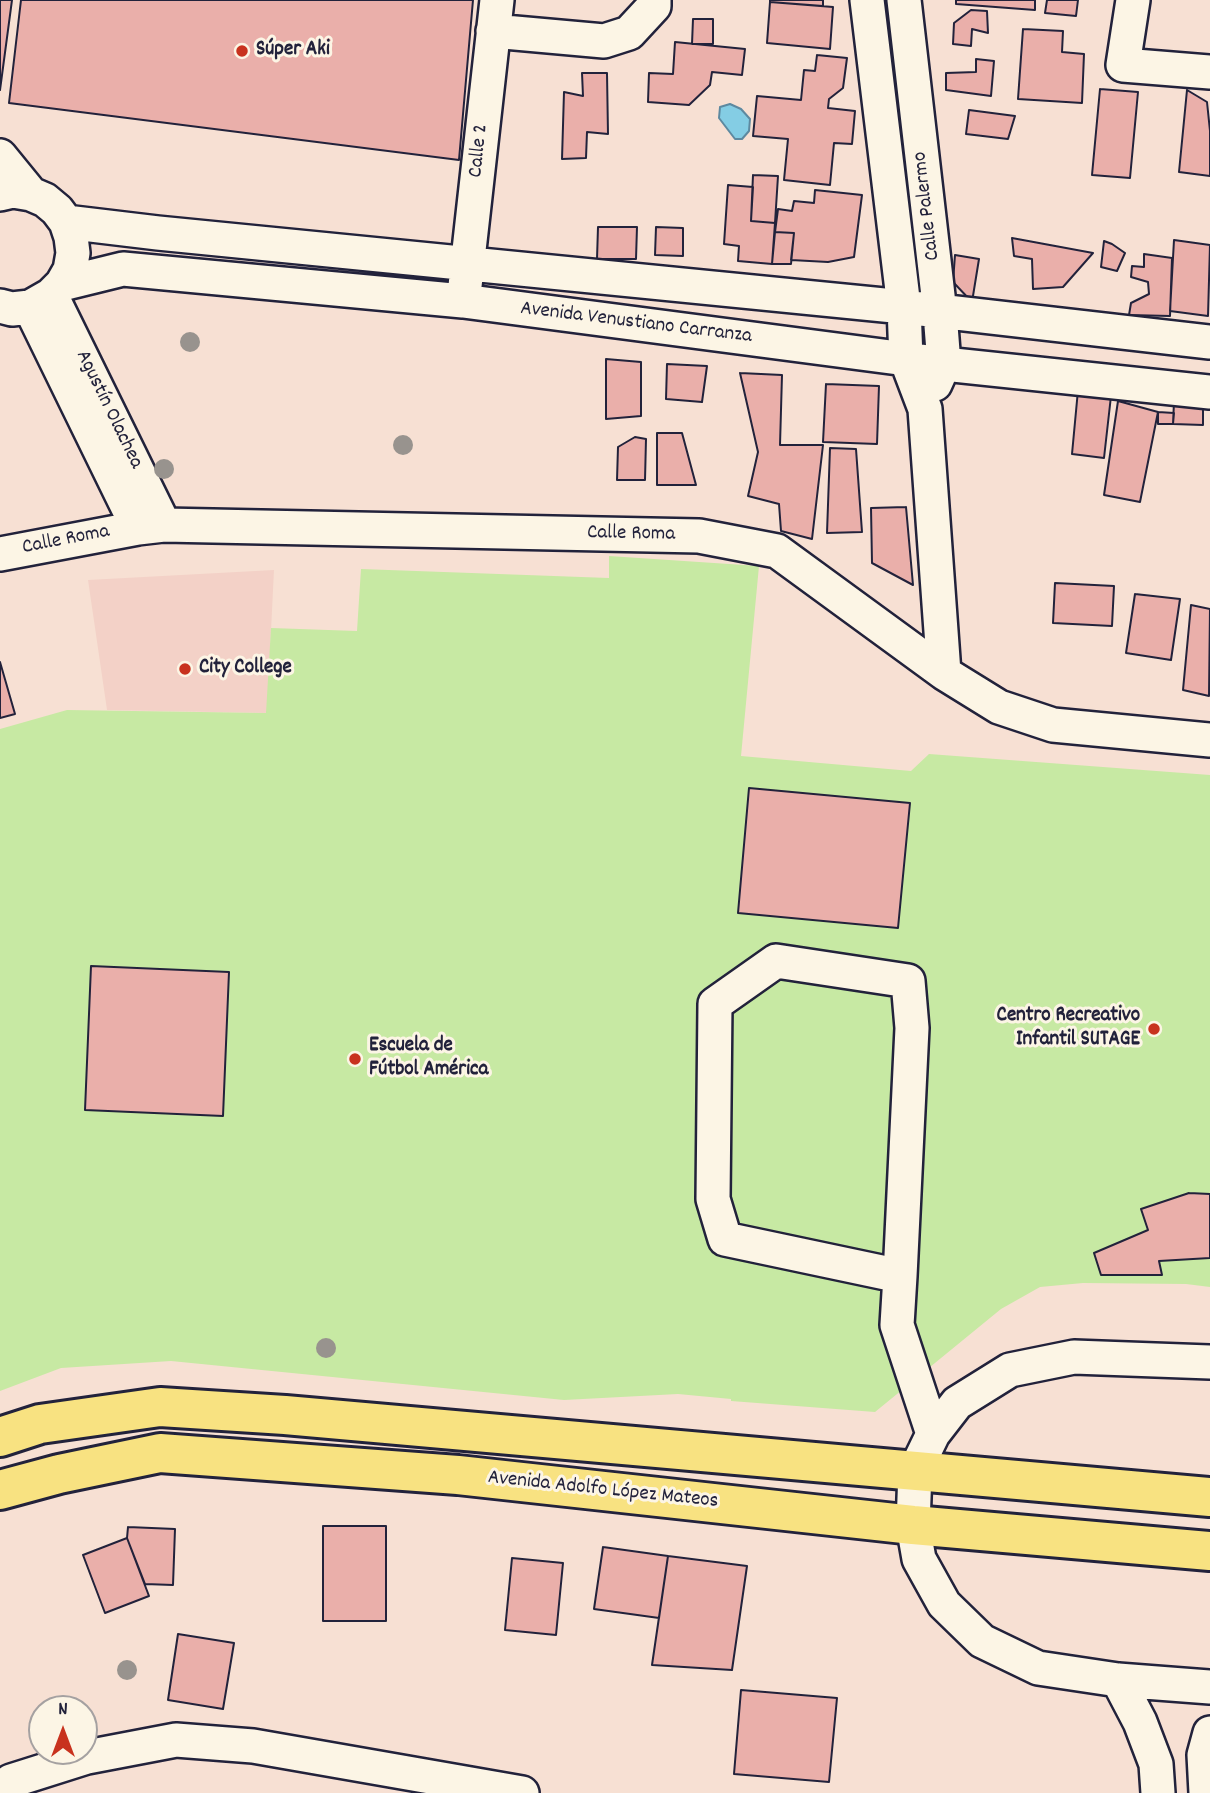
<!DOCTYPE html>
<html>
<head>
<meta charset="utf-8">
<style>
  body { margin:0 }
  #map { position:relative; width:1210px; height:1793px; overflow:hidden; background:#f7e0d3; font-family:Dekko,sans-serif }
  canvas { display:block }
  .north { position:absolute; left:28px; top:1695px; width:70px; height:70px; box-sizing:border-box; background:#fcf5e5; border:2px solid #a5a1a1; border-radius:50%; rotate:0deg; font-size:19px; font-weight:700; line-height:28px; text-align:center; color:#22223b }
  .north::after { content:''; display:block; margin:auto; width:24px; height:32px; background:#c8321e; clip-path:polygon(50% 0,100% 100%,50% 72%,0 100%) }
</style>
</head>
<body>
<div id="map">
<canvas width="1210" height="1793"></canvas>
<div class="north">N</div>
</div>
<script>
const c = document.querySelector('canvas').getContext('2d');
c.lineJoin = 'round';
function fillPath(path, color) { c.fillStyle = color; c.fill(path, 'evenodd'); }
const toPath = rows => new Path2D(rows.map(r => 'M' + r).join(''));
function trace(path, color, width, dash) { c.strokeStyle = color; c.lineWidth = width; c.lineCap = dash ? 'butt' : 'round'; c.setLineDash(dash || []); c.stroke(path); }
function drawText(font, color, halo, rows, align = 'center') {
  c.font = font + ' Dekko,sans-serif'; c.lineWidth = 6; c.setLineDash([]); c.textBaseline = 'middle'; c.strokeStyle = halo; c.fillStyle = color; for (const [text, x, y, turn = 0] of rows) {
    c.save(); c.translate(x, y); c.rotate((+turn || 0) * Math.PI / 180); c.textAlign = isNaN(turn) ? turn : align; if (halo) c.strokeText(text, 0, 0); c.fillText(text, 0, 0); c.restore();
  }
}
const built = toPath([
  [274,570,267,713,107,710,88,580]
]);
const green = toPath([
  [609,556,759,566,741,756,911,771,929,754,1210,775,1210,1287,1186,1284,1083,1283,1040,1287,1001,1309,875,1412,731,1401,731,1399,678,1394,564,1400,171,1361,61,1368,0,1391,0,729,67,710,266,713,271,628,357,631,361,569,609,578]
]);
const water = toPath([
  [730,104,741,109,750,119,749,131,742,139,735,139,719,118,720,107,730,104]
]);
const building = toPath([
  [0,0,12,0,0,90,0,0],
  [21,0,473,0,459,160,9,103,21,0],
  [770,0,823,0,823,6,770,2,770,0],
  [956,0,1035,0,1035,10,956,4,956,0],
  [1047,0,1078,0,1076,16,1045,13,1047,0],
  [770,2,833,7,830,49,767,43,770,2],
  [971,10,987,11,988,33,972,29,971,46,953,44,954,23,971,10],
  [693,19,713,19,713,44,692,44,693,19],
  [1023,29,1063,31,1062,52,1084,54,1082,103,1018,99,1023,29],
  [675,42,745,49,742,75,712,72,710,85,689,105,648,102,649,73,673,74,675,42],
  [817,55,847,58,843,88,829,99,828,108,855,111,852,144,834,143,830,185,784,180,788,139,753,136,757,96,801,100,804,70,815,71,817,55],
  [976,59,994,61,991,96,946,90,946,73,976,72,976,59],
  [582,73,607,73,608,134,587,132,586,158,562,159,564,92,583,96,582,73],
  [1100,89,1138,92,1130,178,1092,175,1100,89],
  [1187,90,1207,102,1210,131,1210,176,1179,172,1187,90],
  [969,110,1015,116,1008,139,966,134,969,110],
  [753,175,778,176,775,223,751,221,753,175],
  [728,185,753,187,751,221,775,223,772,264,738,261,739,246,724,244,728,185],
  [815,190,862,195,854,257,828,262,791,260,794,233,775,232,778,209,792,211,794,201,814,203,815,190],
  [598,227,637,227,636,259,597,259,598,227],
  [656,227,683,228,683,256,655,255,656,227],
  [775,232,794,233,791,264,772,264,775,232],
  [1012,238,1093,253,1063,287,1033,289,1032,259,1014,256,1012,238],
  [1174,240,1210,245,1208,316,1170,311,1174,240],
  [1104,241,1112,244,1125,253,1117,271,1101,267,1104,241],
  [1144,254,1172,258,1170,316,1129,315,1131,303,1149,294,1148,282,1131,277,1132,266,1144,267,1144,254],
  [955,255,979,259,972,302,953,282,955,255],
  [606,359,641,362,641,416,606,419,606,359],
  [667,364,707,366,702,402,666,399,667,364],
  [740,373,782,375,780,445,823,445,812,539,781,531,779,504,748,496,758,452,740,373],
  [826,384,879,386,877,444,823,442,826,384],
  [1078,390,1111,396,1104,458,1072,454,1078,390],
  [1118,401,1158,412,1140,502,1104,495,1118,401],
  [1174,402,1203,403,1203,425,1173,424,1174,402],
  [1158,412,1174,413,1173,424,1158,424,1158,412],
  [657,433,682,433,696,485,657,485,657,433],
  [635,437,646,439,645,480,617,480,618,447,635,437],
  [830,448,856,449,862,532,827,533,830,448],
  [906,507,913,585,872,563,871,508,906,507],
  [1055,583,1114,586,1112,626,1053,623,1055,583],
  [1135,594,1180,599,1171,660,1126,653,1135,594],
  [1191,605,1210,609,1209,696,1183,690,1191,605],
  [0,662,15,714,0,718,0,662],
  [749,788,910,803,898,928,738,913,749,788],
  [91,966,229,972,223,1116,85,1110,91,966],
  [1189,1193,1210,1194,1210,1258,1159,1261,1162,1275,1101,1275,1094,1253,1148,1230,1141,1209,1189,1193],
  [323,1526,386,1526,386,1621,323,1621,323,1526],
  [128,1527,175,1529,173,1585,145,1584,127,1538,128,1527],
  [127,1538,149,1596,105,1613,83,1555,127,1538],
  [603,1547,668,1556,659,1618,594,1609,603,1547],
  [668,1556,747,1566,732,1670,652,1665,668,1556],
  [512,1558,563,1563,556,1635,505,1630,512,1558],
  [178,1634,234,1643,223,1709,168,1700,178,1634],
  [741,1690,837,1698,829,1782,734,1774,741,1690]
]);
const minor = toPath([
  [867,0,904,307,906,359,925,409,944,673],
  [904,0,940,313,944,364,935,384],
  [1133,0,1123,65,1210,72],
  [493,31,604,41,629,33,654,6,654,0],
  [0,156,31,194],
  [0,194,13,191,31,194,45,200,57,210,66,222,71,237,73,253,70,270,62,284,51,295,30,307,12,309,0,306],
  [66,222,158,233,904,307,1210,342],
  [62,284,123,269,463,301,944,364,1210,392],
  [465,286,497,0],
  [51,295,164,525],
  [30,307,138,528],
  [0,554,138,528,164,525,699,536,777,551,944,673,999,707,1053,725,1210,740],
  [900,1276,725,1239,713,1199,715,1004,776,961,908,981,912,1028,900,1276,897,1325,933,1434],
  [1210,1362,1074,1357,1010,1370,957,1403,933,1434,915,1471,913,1525,919,1559,944,1604,982,1641,1038,1668,1118,1680,1210,1687],
  [1118,1680,1140,1722,1156,1764,1158,1793],
  [0,1788,11,1781,87,1757,176,1740,253,1746,522,1793],
  [1206,1793,1204,1755,1210,1733]
]);
const major = toPath([
  [0,1437,40,1424,160,1407,285,1415,1210,1497],
  [0,1490,59,1474,160,1453,458,1475,913,1525,1210,1551]
]);
const trees = [
  [190,342],
  [403,445],
  [164,469],
  [326,1348],
  [127,1670]
];
const markers = [
  [242,51,7,"#c8321e"],
  [185,669,7,"#c8321e"],
  [1154,1029,7,"#c8321e"],
  [355,1059,7,"#c8321e"]
];
const poiNames = [
  ["Súper Aki",256,51],
  ["City College",199,669],
  ["Centro Recreativo",1140,1017,"right"],
  ["Infantil SUTAGE",1140,1041,"right"],
  ["Escuela de",369,1047],
  ["Fútbol América",369,1071]
];
const streetNames = [
  ["Calle 2",480,151,-84],
  ["Calle Palermo",928,206,-97],
  ["Avenida Venustiano Carranza",636,324,7],
  ["Agustín Olachea",108,410,64],
  ["Calle Roma",631,535,1],
  ["Calle Roma",66,541,-11],
  ["Avenida Adolfo López Mateos",603,1491,6]
];
fillPath(built, '#f3d1c7');
fillPath(green, '#c7e9a3');
fillPath(water, '#84cde4');
trace(water, '#5d89a0', 2);
fillPath(building, '#eaafaa');
trace(building, '#22223b', 2);
trace(minor, '#22223b', 38);
trace(major, '#22223b', 44);
trace(minor, '#fcf5e5', 33);
trace(major, '#f8e281', 38);
c.fillStyle = '#98938e';
for (const [x, y] of trees) { c.beginPath(); c.arc(x, y, 10, 0, 2 * Math.PI); c.fill(); }
for (const [x, y, r, color] of markers) { const dot = new Path2D(); dot.arc(x, y, r, 0, 2 * Math.PI); c.fillStyle = color; c.fill(dot); trace(dot, '#fcf5e5', 2.5); }
drawText('bold 21px', '#22223b', '#fcf5e5', poiNames, 'left');
drawText('21px', '#22223b', '#fcf5e5', streetNames);
</script>
</body>
</html>
